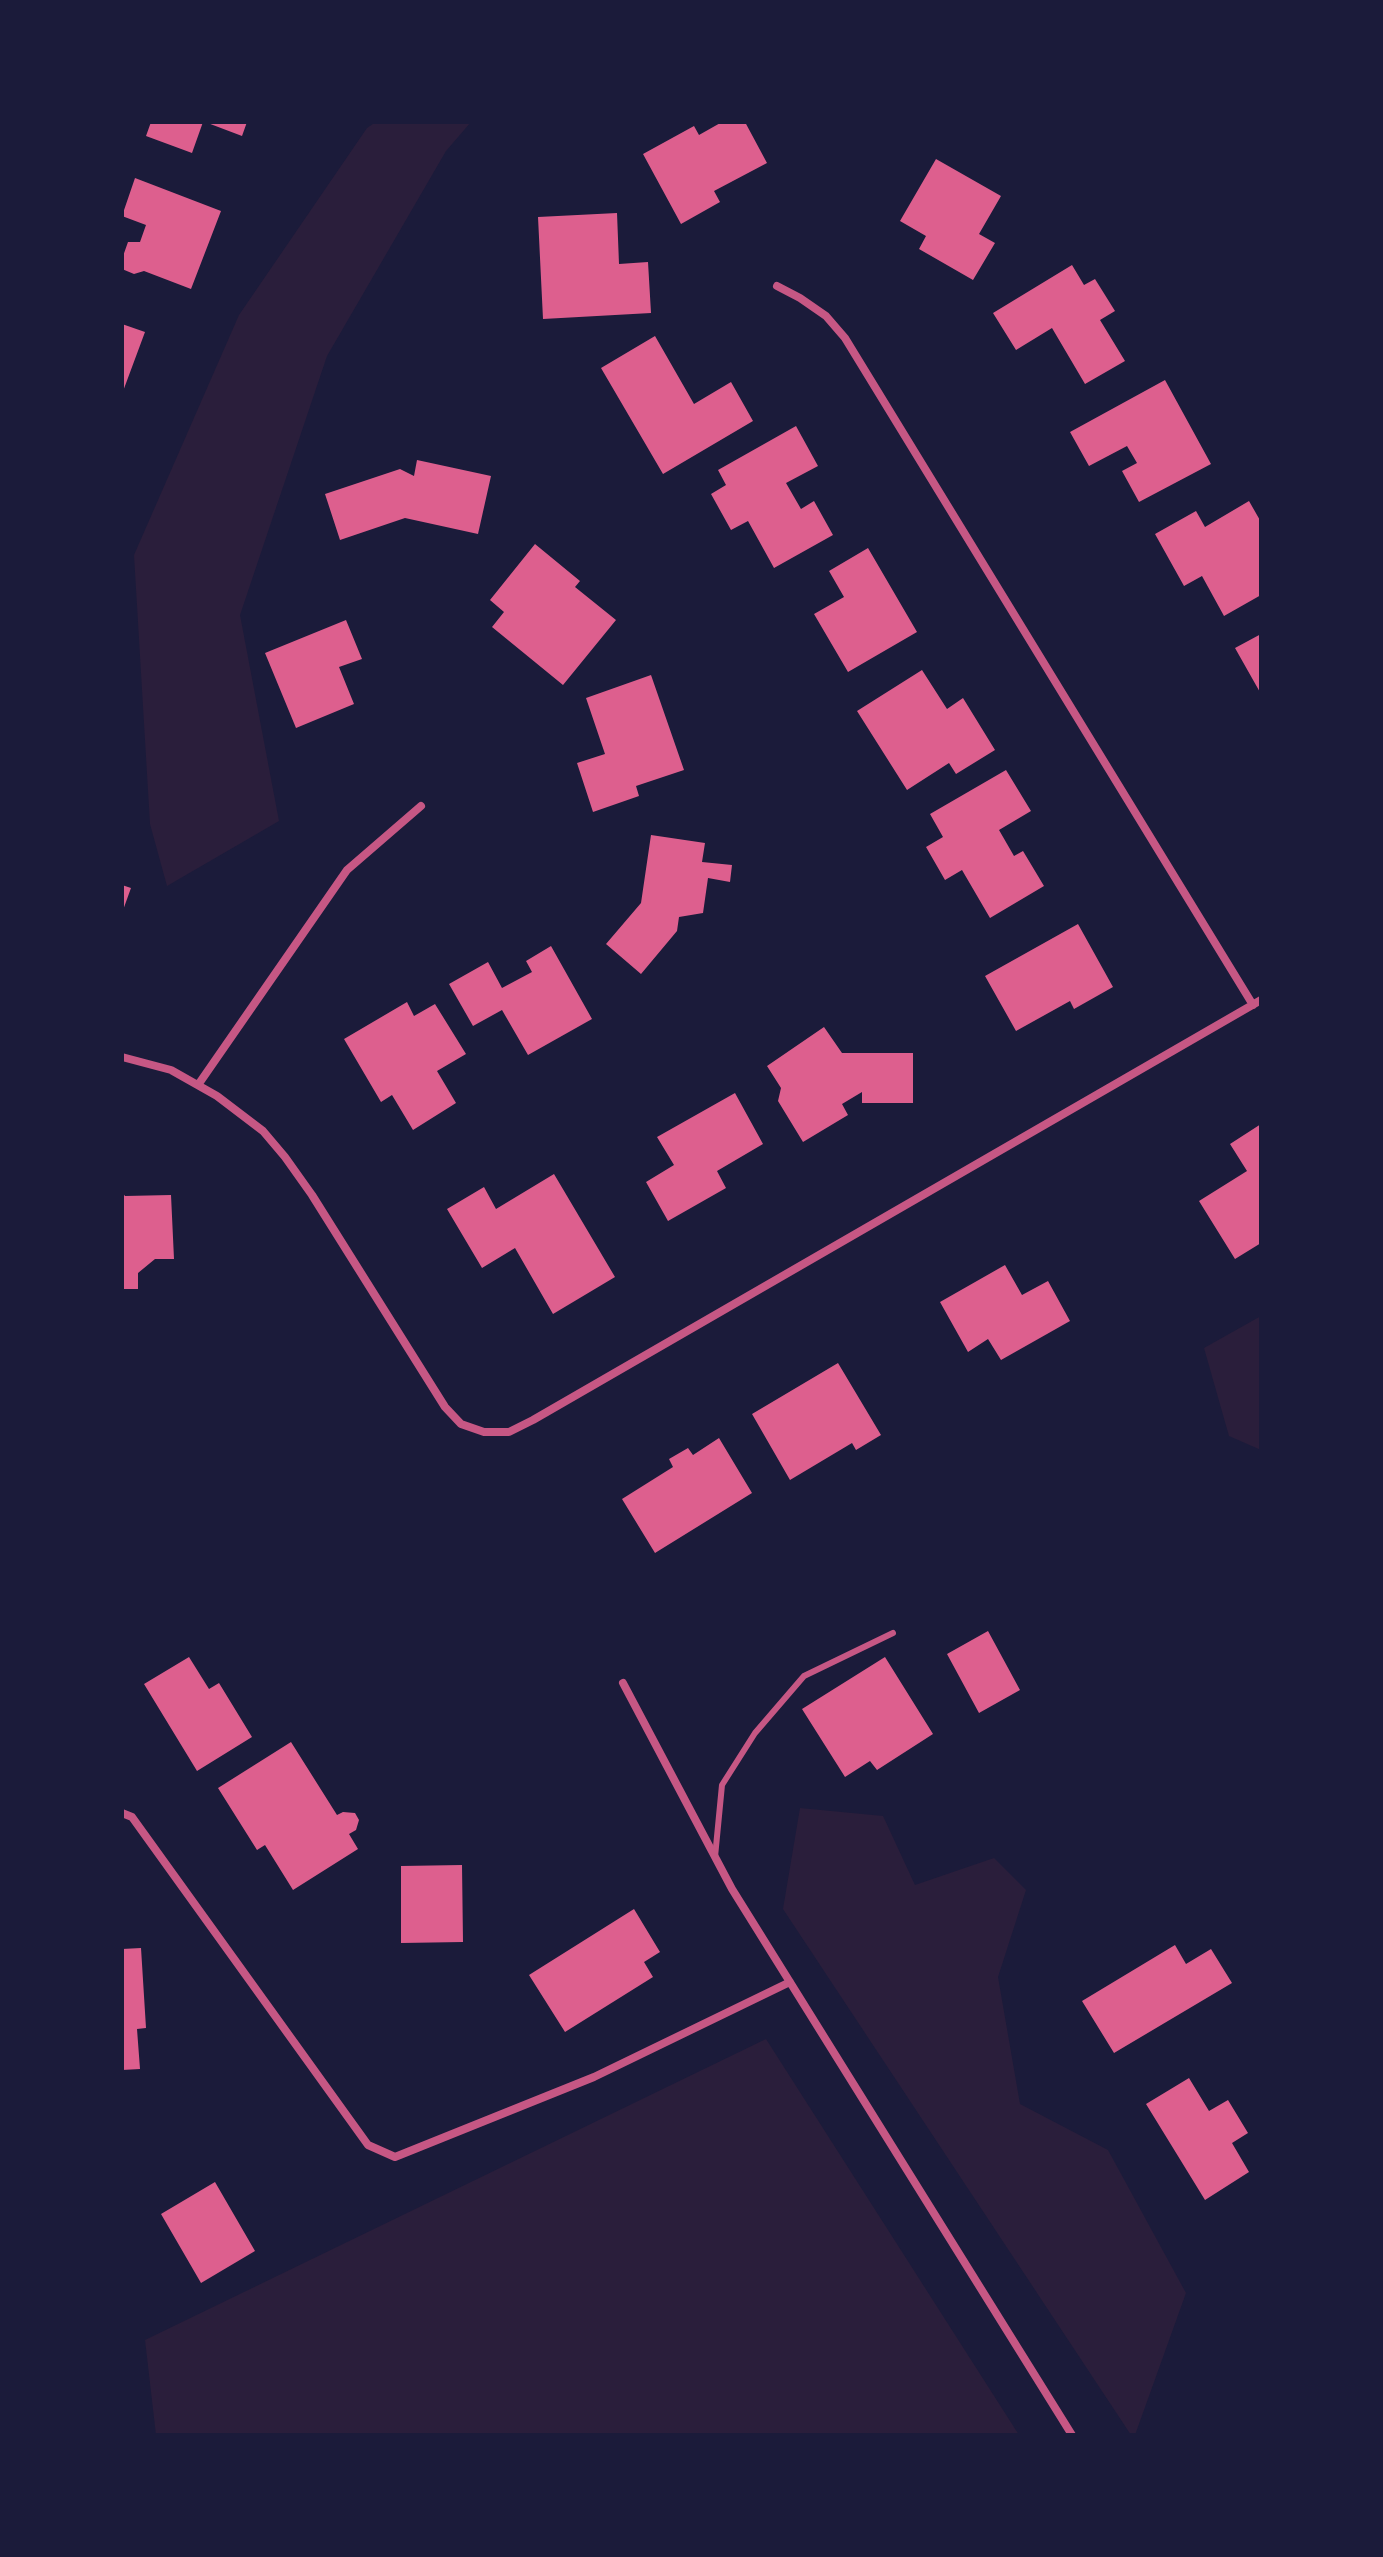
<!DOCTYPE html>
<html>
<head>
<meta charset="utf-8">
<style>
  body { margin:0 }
  #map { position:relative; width:1383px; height:2557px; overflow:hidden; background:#1b1b3a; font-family:"Work Sans",sans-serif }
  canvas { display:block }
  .frame { position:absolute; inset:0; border:124px solid #1b1b3a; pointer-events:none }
</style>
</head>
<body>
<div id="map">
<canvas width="1383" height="2557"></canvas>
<div class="frame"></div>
</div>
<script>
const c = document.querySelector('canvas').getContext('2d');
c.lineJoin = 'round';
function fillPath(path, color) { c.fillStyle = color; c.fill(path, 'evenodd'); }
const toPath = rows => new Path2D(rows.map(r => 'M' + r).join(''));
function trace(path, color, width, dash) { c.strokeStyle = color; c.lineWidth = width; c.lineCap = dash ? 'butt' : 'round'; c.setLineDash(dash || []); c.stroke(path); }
const green = toPath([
  [376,122,471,122,446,151,327,356,240,615,279,821,167,886,150,824,134,555,239,315,367,128],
  [1261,1316,1261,1450,1229,1436,1204,1348],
  [800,1808,883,1816,915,1885,994,1858,1026,1890,998,1977,1020,2104,1108,2150,1186,2293,1135,2435,1131,2435,783,1909],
  [766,2039,1019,2435,156,2435,145,2340]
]);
const building = toPath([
  [151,122,203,122,192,153,146,136],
  [205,122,247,122,242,136],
  [722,122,745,122,767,163,714,191,720,202,681,224,643,154,694,126,699,135],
  [936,159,1001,196,979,234,995,243,973,280,919,249,926,236,900,221],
  [135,178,221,211,191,289,144,271,134,274,122,269,122,259,128,242,140,242,146,225,122,216],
  [617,213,619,264,648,262,651,313,543,319,538,217],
  [1072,265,1084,285,1095,279,1115,311,1100,320,1125,361,1085,384,1052,328,1016,350,993,313],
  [122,324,145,332,122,394],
  [655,336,694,404,731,382,753,421,663,474,601,368],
  [1165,380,1211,464,1139,502,1122,471,1137,463,1127,446,1089,466,1070,432],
  [796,426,818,466,786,483,801,509,814,501,833,535,774,568,748,521,731,530,711,494,726,485,718,470],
  [417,460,491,476,478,534,405,518,340,540,325,494,400,469,414,476],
  [1249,501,1261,522,1261,595,1224,616,1202,576,1184,586,1155,534,1196,511,1205,527],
  [535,544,580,581,575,587,616,620,563,685,492,627,504,612,490,600],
  [868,548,917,632,848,672,814,614,844,597,829,571],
  [346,620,362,659,339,667,354,704,296,728,265,653],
  [1261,634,1261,694,1235,648],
  [922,670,947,709,963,698,995,750,956,774,949,763,907,790,857,711],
  [651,675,684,770,636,786,639,796,593,812,577,763,605,754,586,698],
  [1006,770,1031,811,999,830,1014,856,1023,851,1044,886,990,918,962,870,945,880,926,847,943,837,930,814],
  [651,835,705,843,702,862,732,865,730,882,708,878,703,913,679,917,677,931,641,974,606,944,641,903],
  [122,885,131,888,122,913],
  [1078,924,1113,987,1074,1009,1070,1001,1016,1031,985,976],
  [551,946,592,1019,528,1055,502,1010,473,1026,449,984,488,962,502,988,532,972,526,961],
  [407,1002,414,1016,435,1004,466,1054,437,1071,456,1103,413,1130,392,1095,381,1102,344,1039],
  [824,1027,842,1053,913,1053,913,1103,862,1103,862,1092,842,1104,848,1115,803,1142,778,1101,781,1088,767,1066],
  [735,1093,763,1144,717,1171,726,1188,668,1221,646,1182,674,1165,657,1137],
  [1261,1124,1261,1243,1235,1259,1199,1201,1247,1171,1230,1144],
  [554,1174,615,1277,553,1314,515,1248,482,1268,447,1209,484,1187,496,1209],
  [122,1192,125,1196,171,1195,174,1259,155,1259,138,1273,138,1289,122,1289],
  [1005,1265,1022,1295,1048,1281,1070,1321,1001,1360,988,1339,968,1352,940,1302],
  [838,1363,881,1435,856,1450,852,1443,790,1480,752,1414],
  [719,1438,752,1493,655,1553,622,1499,673,1467,669,1459,688,1448,693,1455],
  [988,1631,1020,1690,979,1713,947,1654],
  [189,1657,209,1689,219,1683,252,1737,197,1771,144,1684],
  [885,1657,933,1734,877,1770,870,1761,845,1777,802,1709],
  [291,1742,337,1815,343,1812,355,1813,359,1820,356,1830,349,1834,358,1849,293,1890,265,1845,257,1850,218,1788],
  [462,1865,463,1942,401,1943,401,1866],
  [634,1909,660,1952,644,1962,653,1977,565,2032,529,1975],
  [1175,1945,1186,1964,1211,1949,1232,1983,1114,2053,1082,2001],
  [141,1948,146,2028,137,2029,140,2069,122,2070,122,1949],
  [1189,2078,1209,2111,1228,2100,1248,2133,1232,2143,1249,2172,1205,2200,1146,2104],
  [215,2182,255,2251,201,2283,161,2214]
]);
const service = toPath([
  [715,1857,722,1785,755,1733,804,1676,893,1633]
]);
const minor = toPath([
  [777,286,800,298,826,316,845,338,1253,1005],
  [122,1057,171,1070,217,1096,263,1131,285,1157,312,1195,445,1407,461,1424,484,1432,509,1432,533,1420,1261,1000],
  [198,1085,347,870,421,806],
  [623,1683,732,1889,1072,2435],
  [122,1813,132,1817,368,2145,395,2157,594,2077,790,1982]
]);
fillPath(green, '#2a1e3b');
fillPath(building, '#dd5f8e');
trace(service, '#c65784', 6);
trace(minor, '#c65784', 8);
</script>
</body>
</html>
